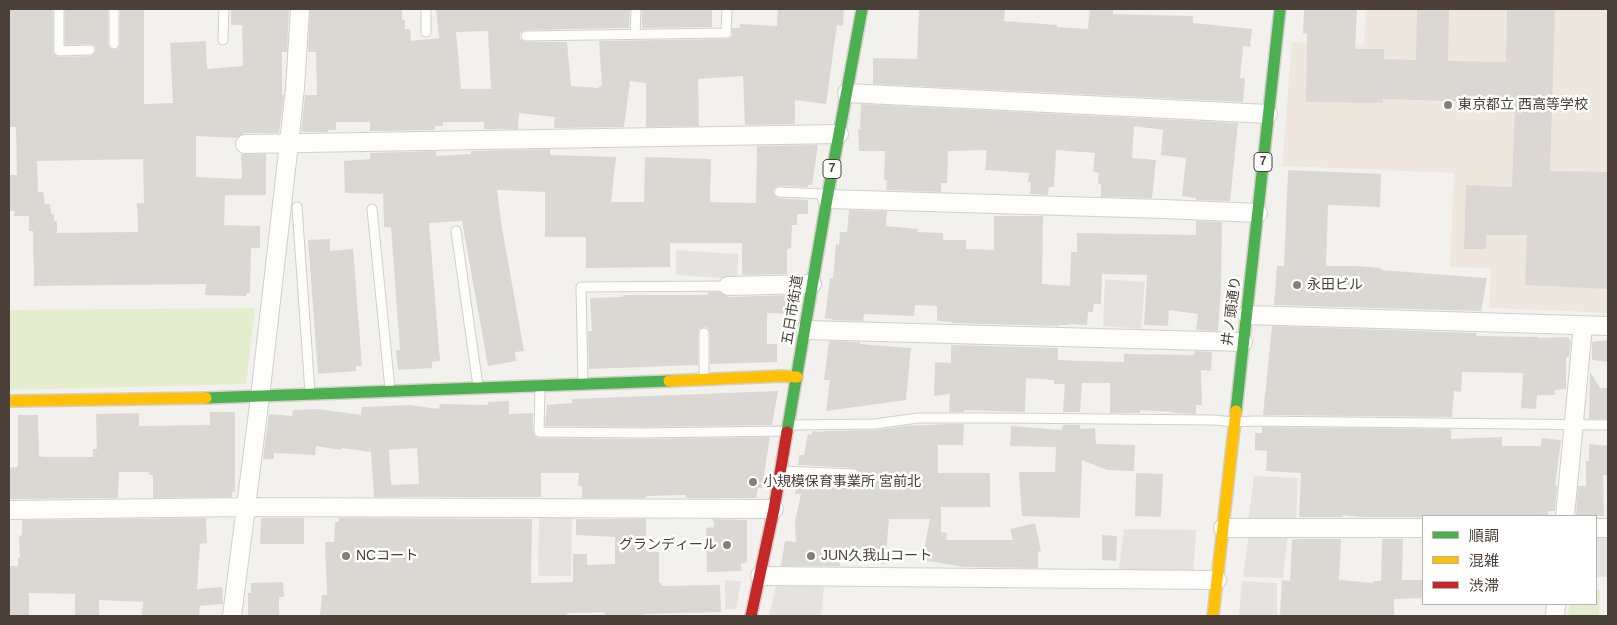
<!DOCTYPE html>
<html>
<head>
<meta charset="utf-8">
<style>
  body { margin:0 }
  #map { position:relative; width:1617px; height:625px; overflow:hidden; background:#f3f1ee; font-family:Helvetica,"Noto Sans JP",sans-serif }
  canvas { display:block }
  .frame { position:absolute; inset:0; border:10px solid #4b4138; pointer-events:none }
  .legend { position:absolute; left:1422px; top:515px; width:175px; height:90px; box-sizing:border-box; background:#fff; border:1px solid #b7b3af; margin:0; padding:6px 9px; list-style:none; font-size:15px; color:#4b4138 }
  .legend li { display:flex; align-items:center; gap:10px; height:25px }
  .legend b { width:25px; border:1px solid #b7b3af }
</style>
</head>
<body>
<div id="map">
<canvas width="1617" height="625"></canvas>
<div class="frame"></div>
<ul class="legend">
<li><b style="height:6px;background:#4caf50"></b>順調</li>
<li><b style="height:6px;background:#ffc107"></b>混雑</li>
<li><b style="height:6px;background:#c62828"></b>渋滞</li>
</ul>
</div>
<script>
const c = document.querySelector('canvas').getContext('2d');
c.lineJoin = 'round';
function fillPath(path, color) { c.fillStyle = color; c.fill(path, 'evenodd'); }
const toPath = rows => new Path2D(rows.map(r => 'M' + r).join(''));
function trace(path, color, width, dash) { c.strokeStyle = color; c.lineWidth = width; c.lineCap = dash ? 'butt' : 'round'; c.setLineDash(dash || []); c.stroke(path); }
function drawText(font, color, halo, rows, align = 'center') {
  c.font = font + ' Helvetica,"Noto Sans JP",sans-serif'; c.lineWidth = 5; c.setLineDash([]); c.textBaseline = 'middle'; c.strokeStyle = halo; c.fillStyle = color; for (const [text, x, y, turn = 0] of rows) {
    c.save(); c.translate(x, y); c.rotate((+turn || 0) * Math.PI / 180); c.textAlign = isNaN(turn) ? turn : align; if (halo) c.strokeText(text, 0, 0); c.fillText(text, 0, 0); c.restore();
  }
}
const education = toPath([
  [1366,9,1608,9,1608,313,1489,308,1491,268,1450,267,1454,173,1282,166,1292,42,1364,45]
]);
const green = toPath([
  [255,308,246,384,9,390,9,310],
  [1596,590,1600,590,1599,616,1568,616,1570,604,1596,604]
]);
const parking = toPath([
  [676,250,738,254,737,279,676,275],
  [1105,279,1145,282,1141,329,1103,326],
  [1254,476,1298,478,1296,524,1248,523],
  [572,514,571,576,538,576,539,515],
  [1124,529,1196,530,1193,575,1118,576],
  [1249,533,1288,534,1283,578,1243,577],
  [1596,536,1608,536,1608,577,1596,577],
  [725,580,741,581,736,609,725,609],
  [1242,581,1277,583,1277,616,1239,616],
  [776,586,824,586,821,616,769,616]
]);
const building = toPath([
  [9,9,53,9,53,52,56,56,59,57,91,56,95,53,96,50,95,46,90,44,65,45,65,9,108,9,108,44,110,49,114,50,118,49,120,44,120,9,144,9,144,104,173,103,170,43,206,41,207,69,243,66,242,25,231,25,231,9,289,9,287,52,282,52,282,95,284,95,279,133,245,133,237,138,196,136,196,177,242,179,241,154,266,154,266,195,225,195,224,225,260,226,260,248,251,248,250,293,246,293,246,296,205,295,206,284,34,286,33,231,29,231,29,216,14,216,15,211,9,211,9,175,17,175,16,127,9,127],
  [143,159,144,203,137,203,138,232,57,233,57,221,54,221,54,214,51,214,50,204,45,204,43,192,38,192,37,161],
  [310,9,402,9,402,20,405,20,405,29,410,29,411,41,439,38,436,9,630,9,629,28,526,30,520,33,520,39,526,42,567,42,571,86,599,88,599,86,602,86,599,41,727,39,732,36,732,28,740,28,740,24,777,26,778,9,844,9,843,26,837,25,826,104,795,100,795,124,745,125,743,76,698,79,699,126,646,127,646,83,630,81,624,127,554,128,555,117,519,113,518,129,484,129,484,122,443,122,443,126,435,126,435,130,370,131,370,122,336,122,336,130,328,130,328,132,301,132,305,95,317,95,316,52,308,52],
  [488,31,491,89,461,89,456,32],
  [642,9,712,9,712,27,642,28],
  [919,9,1005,9,1004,21,1057,25,1057,27,1088,29,1090,9,1097,9,1113,10,1113,14,1193,16,1193,23,1252,29,1250,47,1243,46,1240,78,1245,78,1243,102,873,84,873,58,917,59],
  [1304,9,1357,9,1355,49,1384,49,1384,59,1416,60,1417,9,1449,9,1448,61,1506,62,1507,9,1555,9,1550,171,1608,172,1608,289,1525,285,1527,235,1486,235,1486,249,1464,249,1466,185,1512,187,1515,103,1383,99,1383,103,1306,102,1307,34,1303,33],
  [861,104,1238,123,1230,201,1196,200,1196,198,1182,196,1186,158,1161,155,1163,130,1134,126,1132,158,1156,160,1152,198,1101,197,1101,184,1098,184,1099,173,1093,172,1095,153,1056,150,1054,187,1049,187,1048,195,1030,194,1031,182,1028,182,1029,173,985,170,987,150,948,151,947,183,941,183,941,192,886,190,887,180,884,180,885,151,859,151,858,129,860,129],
  [818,145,812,185,808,185,808,187,779,186,774,188,773,191,774,195,778,198,808,200,808,214,797,214,797,225,792,225,791,248,787,249,787,274,742,275,742,243,670,243,670,267,586,268,586,237,545,237,545,192,497,190,501,222,524,351,515,352,516,361,488,366,462,221,429,223,440,361,432,362,432,368,398,370,396,350,400,350,391,227,384,227,383,194,345,193,344,161,370,159,370,153,436,151,436,156,471,154,471,151,550,149,550,155,616,157,611,202,644,202,645,157,711,159,710,202,756,203,757,146],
  [1288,170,1381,174,1380,207,1328,205,1326,266,1356,266,1381,268,1381,270,1487,278,1481,311,1274,305,1277,266,1284,266],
  [849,210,887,211,886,226,918,229,917,232,943,233,943,240,966,240,966,249,994,250,994,216,1043,216,1042,284,1070,286,1071,252,1077,252,1077,233,1196,235,1196,221,1222,222,1221,288,1218,331,1196,330,1198,314,1169,310,1168,326,1144,325,1147,275,1102,274,1101,304,1094,304,1093,312,1088,312,1087,325,1069,324,1069,325,1058,325,1058,326,952,323,952,322,937,321,937,306,915,305,914,316,864,314,863,321,832,320,832,319,825,318,830,278,833,278,836,244,839,245,840,232,847,232],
  [330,239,330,251,353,249,362,366,356,366,356,371,318,374,308,240],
  [708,292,720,292,728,297,794,295,791,314,767,313,767,344,777,344,777,362,710,364,710,333,708,328,704,327,699,329,698,333,698,365,589,369,588,331,592,331,590,298,623,297,623,295,708,295],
  [1272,326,1477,333,1476,336,1538,337,1538,338,1568,337,1571,342,1569,357,1566,357,1566,389,1555,390,1555,395,1537,395,1536,409,1521,408,1523,373,1462,372,1461,392,1454,391,1452,417,1263,415],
  [1608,340,1608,362,1592,360,1592,342],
  [829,341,860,342,860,344,911,348,906,400,826,411,830,380,824,380],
  [951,345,1058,348,1058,360,1081,361,1124,362,1124,354,1194,355,1195,351,1212,352,1211,371,1201,370,1202,405,1196,405,1196,414,1173,413,1173,412,1140,410,1140,413,1110,413,1110,383,1082,383,1080,412,1063,412,1065,384,1054,384,1054,380,1026,378,1025,412,964,410,964,412,949,412,950,394,934,396,935,362,951,363],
  [1590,372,1600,388,1608,388,1608,419,1589,419],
  [778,391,772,425,641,427,545,426,547,405,572,403,572,399],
  [509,401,509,414,533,413,533,432,535,437,539,438,641,439,770,437,762,488,758,488,756,498,686,498,686,495,646,496,646,498,582,498,582,486,578,486,579,473,541,473,541,497,374,497,371,452,342,448,341,450,316,446,315,455,274,453,274,459,263,459,269,414,292,416,293,410,319,409,361,415,362,407,410,405,439,409,440,404,488,405,488,402],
  [417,448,419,484,391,485,389,450],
  [210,412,235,412,235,492,232,492,232,497,153,498,153,475,149,475,149,472,119,472,118,498,9,499,9,468,18,467,18,415,38,415,39,456,41,456,41,457,93,457,93,449,97,449,96,414,139,413,139,426,210,425],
  [949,424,964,424,963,445,938,445,938,473,990,473,990,507,941,507,941,532,947,533,946,540,1013,540,1010,529,1035,523,1041,551,1038,552,1038,568,964,567,922,560,930,519,889,519,885,564,840,559,840,566,781,566,785,541,796,542,795,522,801,494,795,494,797,478,854,480,857,479,860,475,859,471,854,468,798,465,799,455,804,455,808,434,812,435,812,431,823,432,824,431,875,430,906,426],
  [1063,425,1080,425,1080,429,1095,428,1096,444,1135,445,1134,471,1107,470,1082,460,1080,518,1022,516,1019,472,1055,472,1056,447,1010,446,1011,426,1062,430],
  [1262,427,1451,429,1451,439,1502,437,1502,446,1541,446,1542,438,1561,440,1555,486,1557,486,1555,511,1548,511,1548,516,1423,515,1422,517,1361,517,1343,515,1343,517,1299,517,1301,473,1266,471,1267,451,1255,450,1255,433,1262,433],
  [1589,444,1608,446,1608,475,1603,475,1604,516,1576,516,1578,486,1586,486,1586,461,1589,461],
  [1136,473,1163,474,1161,517,1135,516],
  [206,518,207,543,200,544,197,589,222,587,223,603,223,604,200,606,199,616,142,616,143,602,99,600,99,616,75,616,75,594,29,593,29,616,9,616,9,566,18,566,18,558,20,558,19,536,22,535,22,520],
  [261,518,304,518,304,544,260,544],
  [339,518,532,519,531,583,573,582,573,554,587,554,587,565,615,564,615,537,576,535,576,519,646,519,646,551,659,552,659,583,661,583,662,586,720,585,721,612,644,614,644,616,605,616,605,612,567,613,567,616,320,616,322,595,327,595,325,542,334,542,335,522,339,522],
  [713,519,747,520,747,562,741,564,741,571,707,572,706,528,714,527],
  [1102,535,1117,536,1116,561,1102,560],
  [1298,539,1341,539,1339,580,1373,583,1373,581,1381,581,1382,539,1403,539,1402,580,1423,580,1423,598,1394,599,1394,616,1280,616,1282,580,1290,581,1292,540],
  [283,582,284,597,279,597,279,616,248,616,248,593,251,593,251,583]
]);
const lane = toPath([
  [59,9,59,51,90,50],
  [426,9,426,32],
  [635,34,636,9],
  [526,36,726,33,727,9],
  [223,40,224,9],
  [114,44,114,9],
  [779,192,825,194],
  [297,207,310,392],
  [372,209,390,389],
  [456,231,478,386],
  [704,333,704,377],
  [583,382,581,287,728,286],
  [540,386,539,432,641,433,785,431],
  [791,425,875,424,918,418,1002,418,1213,420,1235,422,1254,421,1608,425],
  [783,471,854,474]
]);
const street = toPath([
  [847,93,1268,114],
  [245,144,839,134],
  [827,199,1163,209,1258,213],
  [728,286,812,284],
  [1247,315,1608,326],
  [806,330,1243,342],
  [9,510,245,507,774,509],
  [1565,516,1583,326],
  [1223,528,1423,528],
  [1596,528,1608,528],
  [760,576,1217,580],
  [232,616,260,397,289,143,295,88,300,9],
  [1555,616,1556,604]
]);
const fast = toPath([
  [206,398,669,381],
  [1236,411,1280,9],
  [787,432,827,199,862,9]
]);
const slow = toPath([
  [669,381,782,376,797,377],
  [9,401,206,398],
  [1213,616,1236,411]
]);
const jam = toPath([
  [751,616,774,509,787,432]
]);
const markers = [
  [1448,105,5,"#867f78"],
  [1297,285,5,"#867f78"],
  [753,482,5,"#867f78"],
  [727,545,5,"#867f78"],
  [346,556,5,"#867f78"],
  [811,556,5,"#867f78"]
];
const shields = [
  [1263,162,18],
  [832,169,18]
];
const shieldNames = [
  ["7",1263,162],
  ["7",832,169]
];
const poiNames = [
  ["東京都立 西高等学校",1458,105],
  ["永田ビル",1307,285],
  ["小規模保育事業所 宮前北",763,482],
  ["グランディール",717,545,"right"],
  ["NCコート",356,556],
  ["JUN久我山コート",821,556]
];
const streetNames = [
  ["五日市街道",793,310,-81],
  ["井ノ頭通り",1232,311,-83]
];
fillPath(education, '#eee7dd');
fillPath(green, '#e4edce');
fillPath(parking, '#e5e2df');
fillPath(building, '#dbd8d4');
trace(lane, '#d1cfcb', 11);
trace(street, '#d1cfcb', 20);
trace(fast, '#d4cec6', 14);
trace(slow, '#d4cec6', 14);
trace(jam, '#d4cec6', 14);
trace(lane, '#fdfdfc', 9);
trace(street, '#fdfdfc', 18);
trace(fast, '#4caf50', 11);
trace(slow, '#ffc107', 11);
trace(jam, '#c62828', 11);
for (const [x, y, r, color] of markers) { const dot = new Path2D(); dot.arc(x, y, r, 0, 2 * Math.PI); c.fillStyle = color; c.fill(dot); trace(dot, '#fff', 2); }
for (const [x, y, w] of shields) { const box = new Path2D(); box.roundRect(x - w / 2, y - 9.5, w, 19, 4); c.fillStyle = '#fff'; c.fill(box); trace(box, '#4b4138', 1); }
drawText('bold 12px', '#4b4138', null, shieldNames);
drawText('14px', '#4b4138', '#fff', poiNames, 'left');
drawText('14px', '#4b4138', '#fff', streetNames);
</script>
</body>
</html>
